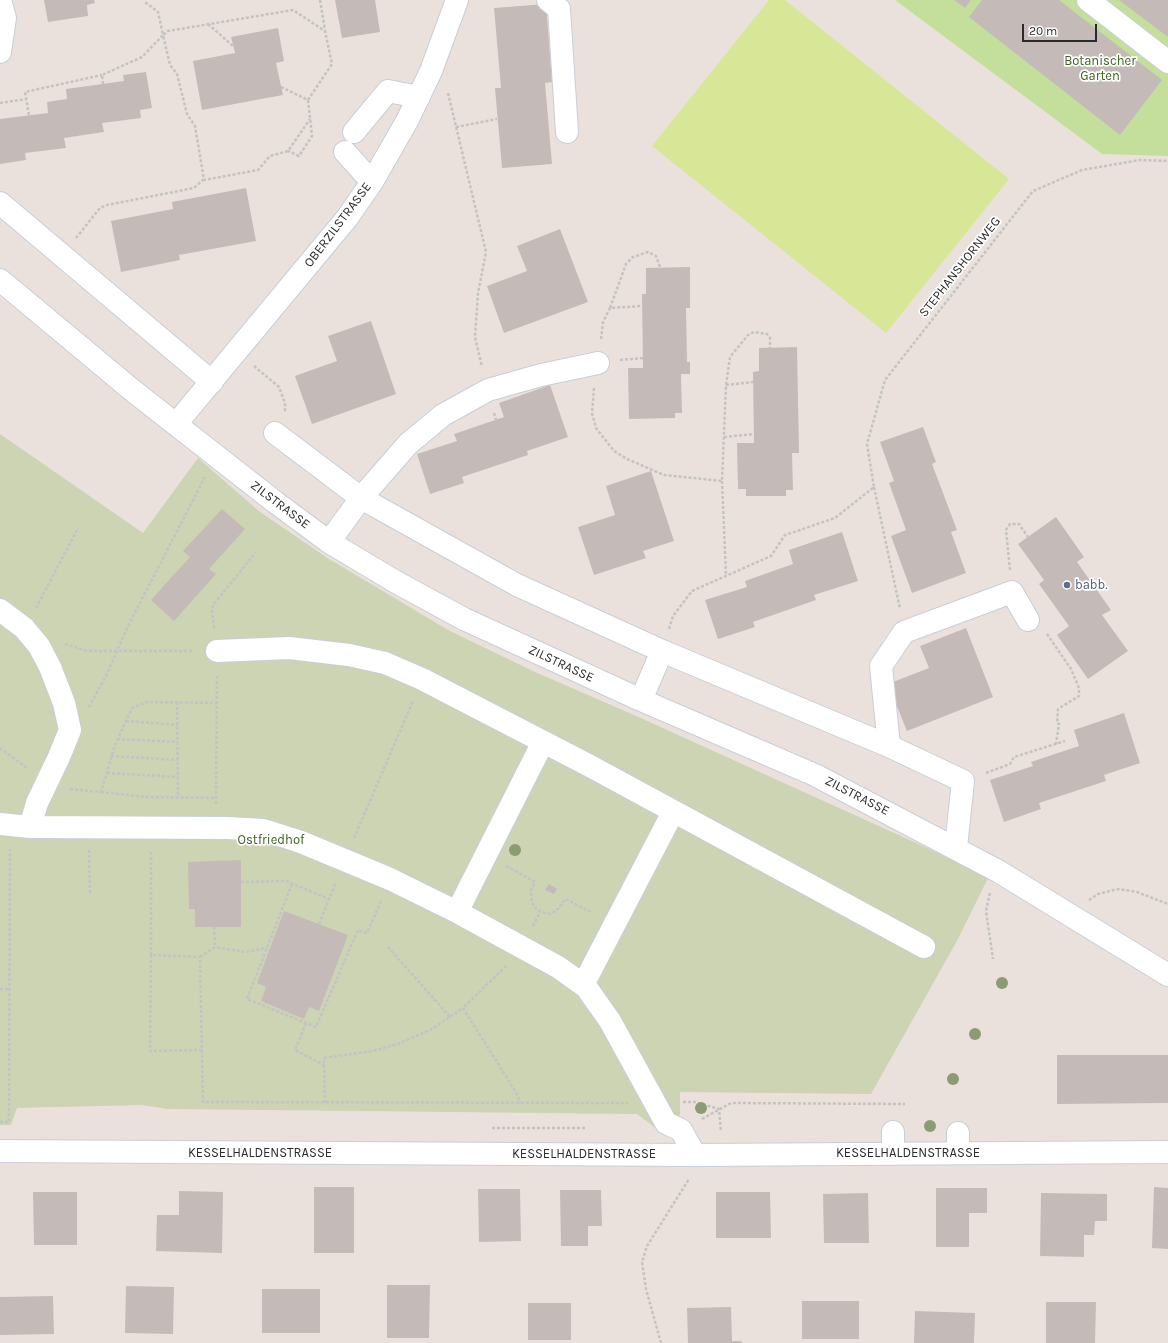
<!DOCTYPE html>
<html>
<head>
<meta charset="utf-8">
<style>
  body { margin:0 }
  #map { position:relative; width:1168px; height:1343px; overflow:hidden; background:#ebe1dc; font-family:Karla,sans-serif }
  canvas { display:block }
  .scale { position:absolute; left:1022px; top:24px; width:75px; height:18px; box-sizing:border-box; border:2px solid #2a2a2a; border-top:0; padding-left:5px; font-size:12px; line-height:14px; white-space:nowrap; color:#2a2a2a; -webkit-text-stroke:3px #fff; paint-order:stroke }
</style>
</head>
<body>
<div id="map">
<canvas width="1168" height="1343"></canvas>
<div class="scale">20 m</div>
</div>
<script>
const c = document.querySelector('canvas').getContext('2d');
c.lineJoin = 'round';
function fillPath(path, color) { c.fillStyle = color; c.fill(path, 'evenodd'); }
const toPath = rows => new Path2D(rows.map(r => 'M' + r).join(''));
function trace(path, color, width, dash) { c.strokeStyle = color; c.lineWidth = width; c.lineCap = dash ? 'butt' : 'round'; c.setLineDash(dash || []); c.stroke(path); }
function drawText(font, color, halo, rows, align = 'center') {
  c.font = font + ' Karla,sans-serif'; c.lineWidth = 3.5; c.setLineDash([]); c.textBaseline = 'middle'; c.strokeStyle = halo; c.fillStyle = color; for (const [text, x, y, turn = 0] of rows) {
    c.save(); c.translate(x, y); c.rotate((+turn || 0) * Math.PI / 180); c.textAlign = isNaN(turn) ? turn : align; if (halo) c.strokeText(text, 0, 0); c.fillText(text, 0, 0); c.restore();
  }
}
const green = toPath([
  [895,0,1168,0,1168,156,1102,154]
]);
const cemetery = toPath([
  [0,434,143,533,198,458,260,512,329,559,448,630,535,672,634,715,989,876,958,939,871,1094,680,1092,680,1115,657,1129,637,1114,168,1109,142,1105,17,1108,11,1125,0,1125]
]);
const pitch = toPath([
  [769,0,785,0,1009,179,886,333,652,146]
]);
const building = toPath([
  [44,0,94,0,95,3,87,5,88,16,48,22],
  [335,0,375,0,380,32,342,38],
  [954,0,971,0,965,8],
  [982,0,1059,0,1162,80,1120,135,969,17],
  [1119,0,1168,0,1168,37],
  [546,4,552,82,545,83,552,164,502,168,495,88,501,88,494,8],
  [278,28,284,61,276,63,283,95,202,110,193,61,235,53,231,37],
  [146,72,152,108,140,110,141,118,102,123,104,132,64,138,66,148,25,153,26,160,0,164,0,119,48,113,47,102,67,99,66,89,124,81,123,75],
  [246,188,256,241,179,255,180,260,121,272,111,221,173,209,172,202],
  [560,229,588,302,504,333,487,286,527,271,517,246],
  [690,267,690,308,686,308,687,362,690,362,690,374,681,374,682,413,675,413,675,418,629,419,628,368,643,368,642,294,646,294,646,268],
  [371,321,396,394,312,424,295,376,337,361,328,336],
  [797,347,799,453,792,453,793,490,786,490,786,496,746,496,746,489,738,489,737,443,754,443,753,372,759,371,759,348],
  [550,385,568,437,527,451,528,455,462,477,464,483,430,494,417,454,457,441,454,434,504,417,499,403],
  [923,427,936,462,932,464,957,530,951,532,966,573,912,593,891,536,906,530,889,483,894,481,880,442],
  [651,471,674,541,643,551,646,558,594,575,578,527,615,515,606,486],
  [222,509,245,529,209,569,216,574,174,621,151,600,190,557,183,551],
  [1056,517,1084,557,1077,562,1111,610,1102,615,1128,651,1088,679,1057,635,1069,626,1039,584,1044,580,1018,544],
  [842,532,858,581,814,595,816,600,753,622,755,627,718,639,705,600,747,587,745,581,793,564,789,550],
  [966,628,993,697,907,731,888,684,929,668,920,646],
  [1124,713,1140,763,1104,775,1106,781,1039,803,1041,809,1004,822,990,780,1033,766,1031,762,1079,746,1074,730],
  [241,860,241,927,195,927,195,909,189,909,188,862],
  [549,884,557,889,554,894,545,890],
  [284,911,348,935,319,1011,309,1007,304,1019,261,1001,266,987,257,983],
  [1057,1055,1168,1055,1168,1103,1057,1104],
  [314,1187,354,1187,354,1253,314,1253],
  [1154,1187,1168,1188,1168,1249,1152,1248],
  [936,1188,987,1188,987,1213,969,1213,969,1247,936,1247],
  [478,1189,520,1189,521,1241,479,1242],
  [560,1190,601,1190,602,1226,588,1226,588,1246,561,1246],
  [179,1191,223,1192,222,1253,156,1251,157,1215,179,1215],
  [33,1192,77,1192,77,1245,34,1245],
  [716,1192,770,1192,771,1238,716,1238],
  [868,1193,869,1243,824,1243,823,1194],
  [1041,1193,1107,1194,1107,1221,1095,1221,1094,1235,1084,1235,1084,1257,1040,1256],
  [387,1285,430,1285,429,1338,387,1338],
  [126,1286,174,1287,173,1334,125,1333],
  [262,1289,320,1289,320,1333,262,1333],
  [53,1296,54,1334,0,1335,0,1297],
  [802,1301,859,1301,859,1339,802,1339],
  [1046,1302,1096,1302,1095,1343,1046,1343],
  [528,1303,571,1303,571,1340,528,1340],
  [731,1307,732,1341,741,1341,742,1343,688,1343,687,1308],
  [915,1311,975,1313,974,1343,914,1343]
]);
const path = toPath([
  [320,0,325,30],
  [208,24,233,46],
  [103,84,102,75,142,57,163,35,158,12,145,2],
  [281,87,308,100,312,136,299,156,288,151],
  [448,93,486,252,478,293,475,337,482,367],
  [308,100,332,64,325,31,293,10,168,31,163,35,170,65,177,74,187,114,195,126,204,180,258,170,270,156,288,151,310,119],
  [0,103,27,99],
  [29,115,25,92,102,75],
  [456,127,497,119],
  [76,238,100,208,107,205,194,188,204,179],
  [610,308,626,264,633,257,648,252,656,256,660,267],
  [601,339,603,322,610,308,642,306],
  [620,360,643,358],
  [254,366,279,387,285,403,285,412],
  [726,385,753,382],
  [594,388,592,413,596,428,614,451,627,459,664,475,722,481,726,385,730,357,748,335,754,332,767,334,770,338,770,348],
  [494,413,496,420],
  [724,437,754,434],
  [722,481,726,576],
  [874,487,900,609],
  [1010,570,1006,530,1010,524,1019,524,1028,537],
  [36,608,78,528],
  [214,628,212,612,213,605,256,552],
  [669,629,673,616,692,591,771,556,785,535,835,518,874,487,867,444,885,380,1033,191,1082,170,1140,160,1168,161],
  [1047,634,1071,669,1079,688,1079,696,1058,709,1057,723,1059,724,1056,744],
  [65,644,87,651,194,651],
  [177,702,178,797],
  [89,707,106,676,128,626,205,477],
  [126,721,178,725],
  [117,739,178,742],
  [0,748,27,768],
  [111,756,178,760],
  [107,773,178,777],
  [986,773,1010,764,1014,757,1065,741],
  [70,789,101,792,115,745,132,708,147,702,217,703],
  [101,792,145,797,216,798],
  [216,804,217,675],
  [354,838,413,701],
  [89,850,90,895],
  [151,852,151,955,200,957,203,1102,628,1103],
  [506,866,535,882,531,890,532,902,534,907,541,912,551,914,558,909,565,899,593,913],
  [241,882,286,881,329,899],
  [292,884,247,999,316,1027,358,930,367,933,381,901],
  [990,893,986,911,993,959],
  [1089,900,1098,894,1118,889,1137,892,1168,904],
  [319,924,336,882],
  [533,926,540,912],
  [214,927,215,947],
  [388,947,450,1017],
  [151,955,150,1051,203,1050],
  [200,957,215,947,245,952,267,948],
  [506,966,463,1008,517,1094,520,1103],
  [0,989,10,989],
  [306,1023,295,1050,324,1065],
  [683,1102,695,1102,719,1109,721,1132],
  [325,1103,324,1058,373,1051,398,1044,432,1029,463,1008],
  [702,1119,731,1103,905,1104],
  [0,1122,9,1122,10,849],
  [492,1128,585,1128],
  [661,1343,646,1289,642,1262,647,1246,689,1179]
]);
const minor = toPath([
  [548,0,559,9,567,132],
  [1088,0,1168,62],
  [0,52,5,18,0,0],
  [354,132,388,91,419,97],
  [345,152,372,182],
  [0,203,212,382],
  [0,280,132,390,275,502,329,542,396,582,464,619,641,700,815,775,998,871,1168,975],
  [176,424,347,218,372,182,407,121,431,71,457,0],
  [275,433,361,498,517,585,662,651,889,746,963,781,956,847],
  [329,542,361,498,408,444,443,415,488,390,541,375,598,363],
  [0,610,24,628,39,646,50,667,64,703,70,730,59,757,37,803,30,827],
  [217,651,289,648,349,655,385,663,422,679,590,766,924,947],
  [641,700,662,651],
  [889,746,881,666,904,632,1012,592,1028,620],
  [0,824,30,827,228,828,263,830,301,842,390,879,459,913,558,967,586,987,610,1021,666,1123,681,1130,695,1155],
  [457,912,543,742],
  [583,985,673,812],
  [0,1151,695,1155,1168,1152],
  [958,1152,958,1133],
  [893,1153,893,1132]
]);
const trees = [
  [515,850],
  [1002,983],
  [975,1034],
  [953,1079],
  [701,1108],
  [930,1126]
];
const markers = [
  [1067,585,4,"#5c6f8a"]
];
const parkNames = [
  ["Botanischer",1100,61],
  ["Garten",1100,76],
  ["Ostfriedhof",271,840]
];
const streetNames = [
  ["OBERZILSTRASSE",338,225,-53],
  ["STEPHANSHORNWEG",960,267,-52],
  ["ZILSTRASSE",280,505,37],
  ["ZILSTRASSE",561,664,25],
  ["ZILSTRASSE",857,796,27],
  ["KESSELHALDENSTRASSE",260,1153],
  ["KESSELHALDENSTRASSE",908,1153],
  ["KESSELHALDENSTRASSE",584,1154]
];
const serviceNames = [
  ["babb.",1075,585]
];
fillPath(green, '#c3df9b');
fillPath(cemetery, '#ccd4b4');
fillPath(pitch, '#d8e697');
fillPath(building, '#c4bbb9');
trace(minor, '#c7ced7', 24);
trace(path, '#c3c3c3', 2.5, [3, 2]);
trace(minor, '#fff', 22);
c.fillStyle = '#8b9c73';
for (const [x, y] of trees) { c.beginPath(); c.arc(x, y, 6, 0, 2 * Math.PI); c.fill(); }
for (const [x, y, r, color] of markers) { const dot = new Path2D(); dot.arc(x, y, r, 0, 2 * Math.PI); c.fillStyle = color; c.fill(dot); trace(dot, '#fff', 1.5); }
drawText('13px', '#3d631d', '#fff', parkNames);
drawText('13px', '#2a2a2a', '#fff', streetNames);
drawText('13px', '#4e5e75', '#fff', serviceNames, 'left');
</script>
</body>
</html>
